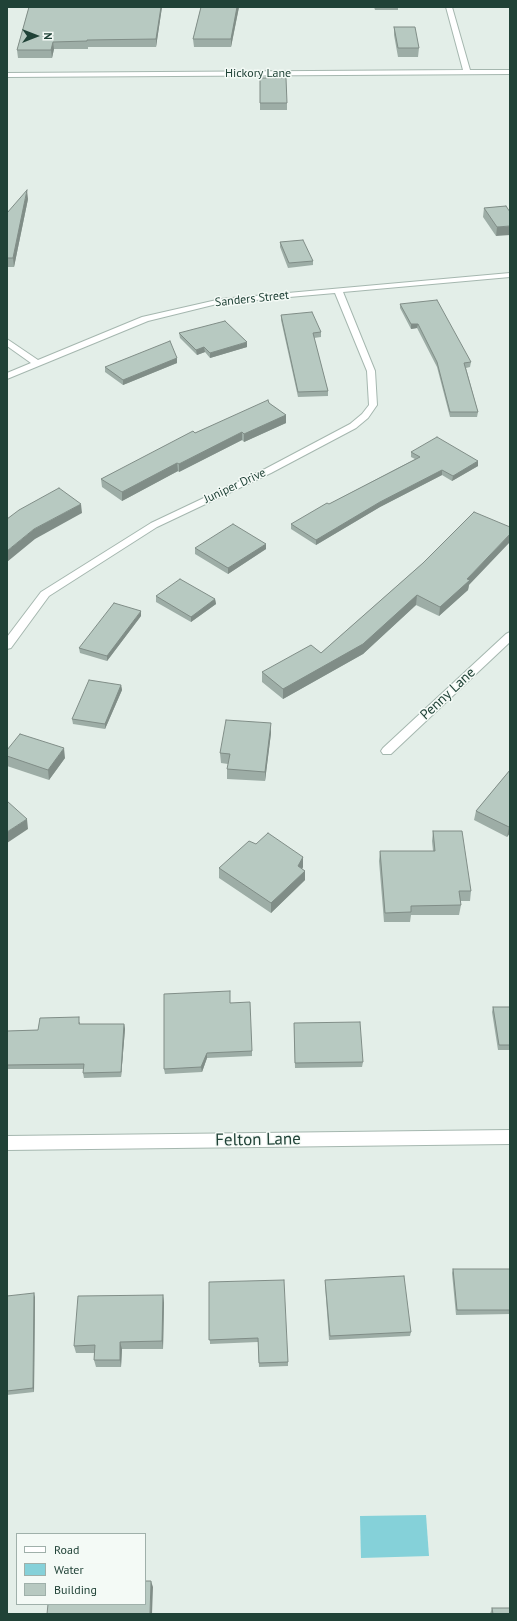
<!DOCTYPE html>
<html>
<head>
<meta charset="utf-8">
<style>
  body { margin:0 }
  #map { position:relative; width:517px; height:1621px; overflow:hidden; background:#e3eee8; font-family:"PT Sans",sans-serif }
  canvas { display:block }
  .frame { position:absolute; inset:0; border:8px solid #204237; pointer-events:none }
  .legend { position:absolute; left:16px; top:1533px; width:130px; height:72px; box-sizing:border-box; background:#f4faf6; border:1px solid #9fb0aa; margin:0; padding:5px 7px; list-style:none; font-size:12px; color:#204237 }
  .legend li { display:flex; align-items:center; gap:8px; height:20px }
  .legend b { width:20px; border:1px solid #9fb0aa }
  .north { position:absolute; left:16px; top:16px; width:40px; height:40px; -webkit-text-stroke:3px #f4faf6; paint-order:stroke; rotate:90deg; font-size:11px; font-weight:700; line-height:16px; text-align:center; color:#204237 }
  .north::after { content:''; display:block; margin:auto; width:14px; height:18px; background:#204237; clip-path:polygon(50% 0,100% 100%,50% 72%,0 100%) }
</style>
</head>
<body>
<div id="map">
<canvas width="517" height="1621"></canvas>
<div class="frame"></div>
<ul class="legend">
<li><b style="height:5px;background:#fff"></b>Road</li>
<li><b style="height:11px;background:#85d1d9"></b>Water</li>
<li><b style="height:11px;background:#b7c9c1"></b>Building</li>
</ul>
<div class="north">N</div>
</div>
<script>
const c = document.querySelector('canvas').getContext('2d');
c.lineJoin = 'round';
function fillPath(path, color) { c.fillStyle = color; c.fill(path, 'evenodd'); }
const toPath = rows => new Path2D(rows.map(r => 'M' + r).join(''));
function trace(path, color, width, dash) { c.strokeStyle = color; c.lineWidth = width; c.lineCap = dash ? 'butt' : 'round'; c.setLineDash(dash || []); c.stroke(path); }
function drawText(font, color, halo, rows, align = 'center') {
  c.font = font + ' "PT Sans",sans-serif'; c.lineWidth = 3; c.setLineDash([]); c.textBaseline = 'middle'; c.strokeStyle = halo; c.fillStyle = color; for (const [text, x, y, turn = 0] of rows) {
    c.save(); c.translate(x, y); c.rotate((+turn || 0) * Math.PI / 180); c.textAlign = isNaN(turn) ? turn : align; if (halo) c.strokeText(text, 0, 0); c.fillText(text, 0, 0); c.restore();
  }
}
const water = toPath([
  [426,1515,429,1556,361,1558,360,1516]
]);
const minor = toPath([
  [446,7,452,7,470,70,510,70,510,74,7,77,7,73,463,70,446,7],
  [510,273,510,277,343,292,375,371,377,405,368,418,356,428,271,473,157,527,49,596,11,648,7,649,7,637,41,592,151,523,265,469,350,424,362,414,369,405,367,371,335,293,221,303,148,321,7,379,7,373,31,363,7,346,7,339,38,360,142,317,221,299,510,273],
  [510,632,510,642,391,754,383,754,381,751,383,748,506,634,510,632],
  [510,1130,510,1144,7,1150,7,1136,510,1130]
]);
const wall = toPath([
  [29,7,162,7,156,47,88,47,88,49,54,49,52,58,18,58,17,50],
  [201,7,239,7,231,47,194,47,193,39],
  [374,7,398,7,398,10,375,10],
  [394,27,419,48,418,57,398,57,394,35],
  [260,78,287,103,287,110,260,110],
  [28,199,14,267,7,267,7,213],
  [506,206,496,236,483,217,484,208],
  [280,242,313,261,313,265,288,268,280,247],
  [400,304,471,362,470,367,466,368,478,412,477,417,450,417,437,367,417,328,411,329,400,308],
  [281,315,321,332,321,337,314,338,328,391,328,396,298,397,281,320],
  [179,333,247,347,210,358,205,352,197,355,180,338],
  [177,358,177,363,123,385,105,372,105,367],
  [269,403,286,415,286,423,244,442,242,440,179,472,178,471,122,501,102,487,101,479,195,433],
  [411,452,478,461,478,466,452,481,442,475,380,507,316,545,291,529,291,524,415,459,411,457],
  [266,544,266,549,228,574,195,554,195,548],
  [423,563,469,585,468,590,439,616,416,605,363,654,283,699,262,682,262,672,321,653],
  [156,596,215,599,216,604,191,622,156,602],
  [141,616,107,661,80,653,79,648],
  [121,685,122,690,105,729,73,724,72,719],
  [271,733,265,781,227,779,227,769,228,764,221,763,220,753],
  [7,750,65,758,49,780,7,766],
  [510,770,510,833,507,837,474,820,476,811],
  [433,831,471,891,470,901,460,901,461,905,459,915,411,915,410,922,384,922,379,861,380,851,433,851,432,841],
  [256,844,303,857,303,867,302,869,305,871,305,880,271,913,219,878,219,868],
  [230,1003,252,1051,252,1056,207,1058,202,1072,165,1074,164,1069],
  [493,1007,510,1007,510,1050,498,1050,492,1012],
  [80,1022,80,1024,124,1024,125,1029,121,1077,84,1078,83,1073,84,1069,7,1069,7,1031,38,1030],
  [294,1023,363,1062,362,1067,295,1068],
  [453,1269,510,1269,510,1314,456,1315,452,1273],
  [325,1280,411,1332,410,1336,329,1340,325,1285],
  [209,1282,288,1362,288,1366,259,1367,258,1342,210,1344],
  [163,1295,164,1303,163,1349,122,1349,121,1367,96,1367,94,1360,94,1353,76,1353,74,1346],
  [7,1296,35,1297,34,1392,7,1395],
  [492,1608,510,1614,490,1614]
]);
const shadedWall = toPath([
  [161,7,162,7,156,47,156,39],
  [237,7,239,7,231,47,231,39],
  [53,42,54,49,52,58,51,50],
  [27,190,28,199,14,267,13,258],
  [510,226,510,235,496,236,497,227],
  [411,324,418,324,417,328,411,329],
  [247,342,247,347,210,358,210,353],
  [204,347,205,352,197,355,196,350],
  [177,358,177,363,123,385,123,380],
  [286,415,286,423,244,442,244,434],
  [242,432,242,440,179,472,179,464],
  [478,461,478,466,452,481,453,476],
  [177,463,178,471,122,501,122,492],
  [442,470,442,475,380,507,316,545,316,540,380,502],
  [81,504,82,513,35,539,7,562,7,551,34,529],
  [510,534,510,542,469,585,468,590,439,616,440,607],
  [266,544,266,549,228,574,228,568],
  [417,595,416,605,363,654,283,699,283,689],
  [215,599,216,604,191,622,191,617],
  [141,611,141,616,107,661,107,656],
  [121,685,122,690,105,729,105,724],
  [271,723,271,733,265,781,265,772],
  [64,748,65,758,49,780,48,770],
  [27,819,28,829,7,843,7,832],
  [510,825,510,833,507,837,509,827],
  [303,857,303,867,298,876,298,866],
  [305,871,305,880,271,913,271,903],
  [124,1024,125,1029,121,1077,121,1072],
  [207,1053,207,1058,202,1072,201,1067],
  [34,1293,35,1297,34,1392,33,1388],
  [163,1295,164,1303,163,1349,162,1341],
  [120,1342,122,1349,121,1367,120,1360],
  [151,1581,153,1587,152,1614,150,1614]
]);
const building = toPath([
  [29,7,161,7,156,39,87,40,87,41,53,42,51,50,17,50,29,7],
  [201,7,237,7,231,39,193,39,201,7],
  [394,27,415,27,419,48,398,48,394,27],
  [260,78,286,78,287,103,260,103,260,78],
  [27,190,13,258,7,258,7,213,27,190],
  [506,206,510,212,510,226,497,227,484,208,506,206],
  [303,240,313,261,289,263,280,242,303,240],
  [437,300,471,362,464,363,478,412,450,412,437,362,418,324,411,324,400,304,437,300],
  [312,312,321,332,313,333,328,391,298,392,281,315,312,312],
  [225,321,247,342,210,353,204,347,196,350,179,333,225,321],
  [170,341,177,358,123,380,105,367,170,341],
  [268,400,269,403,286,415,244,434,242,432,179,464,177,463,122,492,101,479,193,431,195,433,268,400],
  [437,437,478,461,453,476,442,470,380,502,316,540,291,524,327,503,329,504,420,457,411,452,437,437],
  [59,488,81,504,34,529,7,551,7,519,19,510,59,488],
  [474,512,510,527,510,534,467,579,470,580,440,607,417,595,363,644,283,689,262,672,311,645,321,653,423,563,474,512],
  [233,524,266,544,228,568,195,548,233,524],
  [180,579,215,599,191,617,156,596,180,579],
  [114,603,141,611,107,656,79,648,114,603],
  [89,680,121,685,105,724,72,719,89,680],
  [226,720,271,723,265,772,227,769,230,754,220,753,226,720],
  [20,734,64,748,48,770,7,756,7,750,20,734],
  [510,770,510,825,509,827,476,811,510,770],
  [7,801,27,819,7,832,7,801],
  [433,831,462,831,471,891,459,891,461,905,411,906,411,912,385,913,380,851,435,851,433,831],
  [268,833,303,857,298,866,305,871,271,903,219,868,249,841,256,844,268,833],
  [230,991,230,1003,250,1002,252,1051,207,1053,201,1067,164,1069,164,994,230,991],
  [493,1007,510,1007,510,1045,499,1045,493,1007],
  [79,1017,79,1024,124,1024,121,1072,83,1073,84,1064,7,1065,7,1031,38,1030,40,1018,79,1017],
  [360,1022,363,1062,295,1063,294,1023,360,1022],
  [453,1269,510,1269,510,1310,457,1310,453,1269],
  [404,1276,411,1332,330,1336,325,1280,404,1276],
  [284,1280,288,1362,259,1363,258,1338,209,1340,209,1282,284,1280],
  [34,1293,33,1388,7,1391,7,1296,34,1293],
  [163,1295,162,1341,120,1342,120,1360,94,1360,95,1345,74,1346,78,1296,163,1295],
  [145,1581,151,1581,150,1614,47,1614,48,1604,145,1604,145,1581],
  [492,1608,510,1608,510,1614,493,1614,492,1608]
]);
const farStreetnames = [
  ["Hickory Lane",258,74],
  ["Sanders Street",252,299,-6],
  ["Juniper Drive",235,486,-25]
];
const streetNames = [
  ["Penny Lane",448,694,-43]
];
const nearStreetnames = [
  ["Felton Lane",258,1140,-1]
];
fillPath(water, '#85d1d9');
trace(minor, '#a5b7af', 2);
fillPath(minor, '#fff');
fillPath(wall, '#9dada6');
fillPath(shadedWall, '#808d87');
fillPath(building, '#b7c9c1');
trace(building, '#808d87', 1);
drawText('12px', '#204237', '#f4faf6', farStreetnames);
drawText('14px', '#204237', '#f4faf6', streetNames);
drawText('17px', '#204237', '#f4faf6', nearStreetnames);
</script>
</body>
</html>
